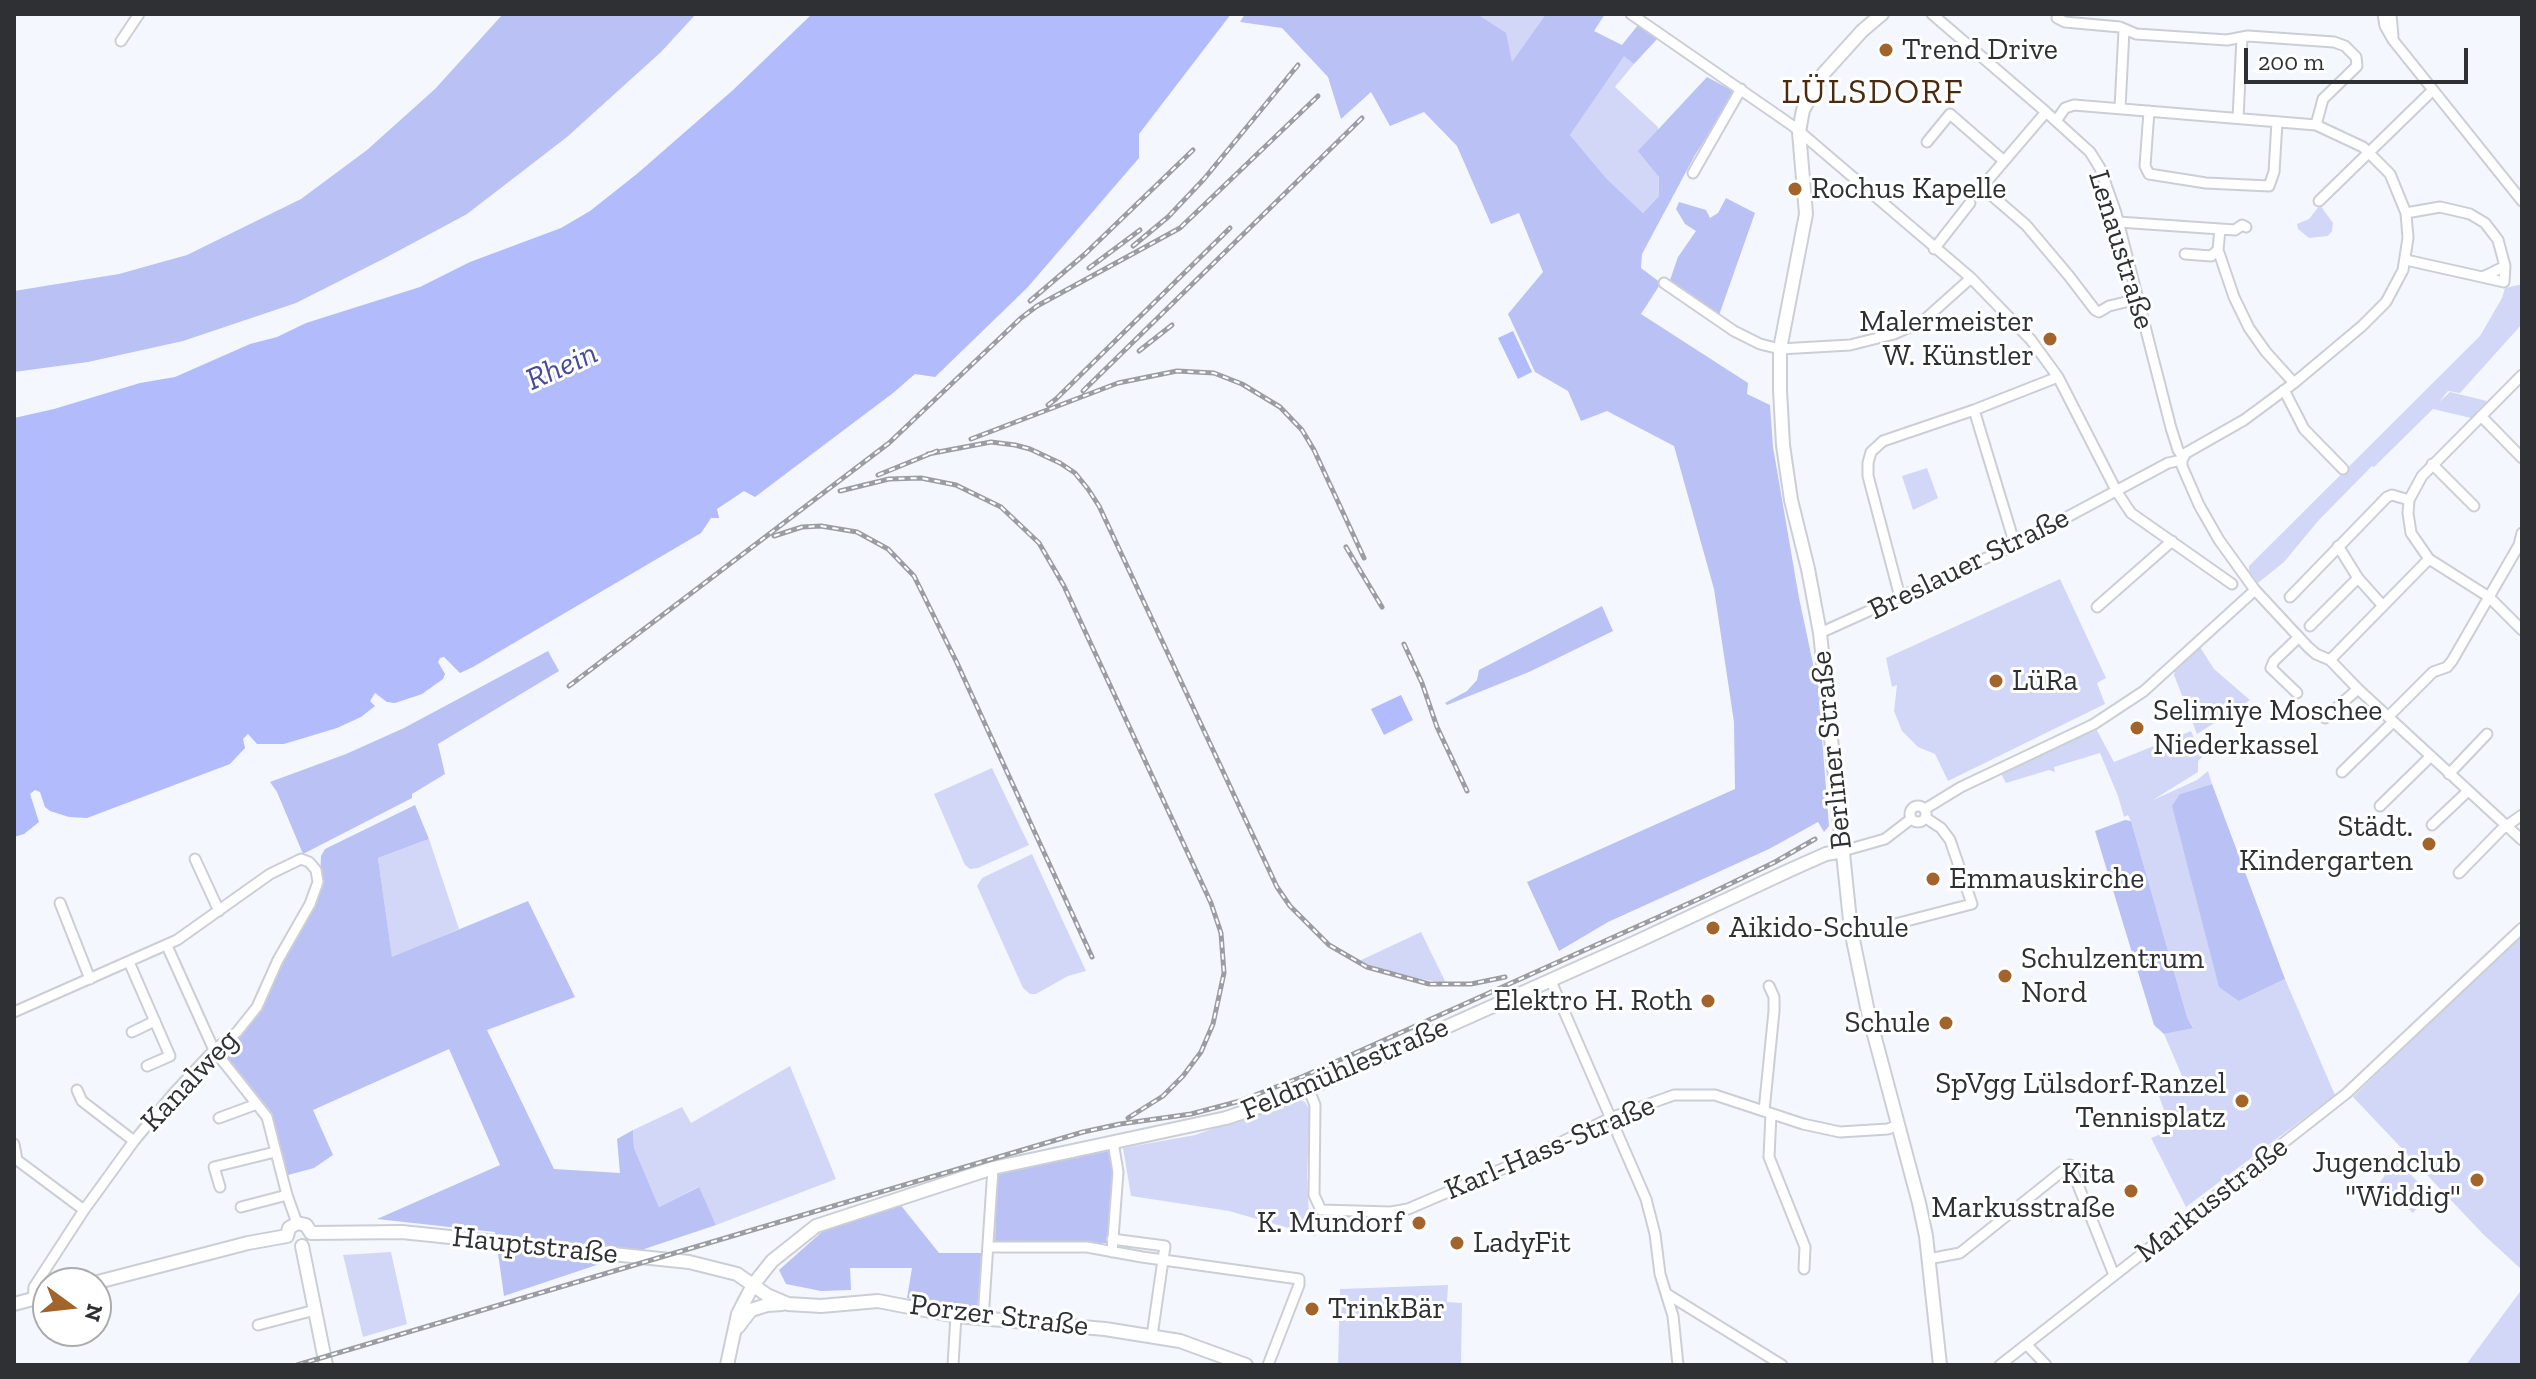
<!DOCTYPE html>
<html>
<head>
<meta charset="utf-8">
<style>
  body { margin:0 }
  #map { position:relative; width:2536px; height:1379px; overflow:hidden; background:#f5f7ff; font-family:"Zilla Slab",serif }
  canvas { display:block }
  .frame { position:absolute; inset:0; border:16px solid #2f3033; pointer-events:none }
  .north { position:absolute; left:32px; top:1267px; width:80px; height:80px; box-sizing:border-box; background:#fff; border:2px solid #acacad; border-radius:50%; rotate:105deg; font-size:22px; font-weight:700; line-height:32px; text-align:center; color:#2f3033 }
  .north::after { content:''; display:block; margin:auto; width:28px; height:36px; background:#a3642c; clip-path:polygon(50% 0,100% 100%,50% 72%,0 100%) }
  .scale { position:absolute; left:2244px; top:48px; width:224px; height:36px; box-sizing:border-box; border:4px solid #2f3033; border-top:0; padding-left:10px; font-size:24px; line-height:28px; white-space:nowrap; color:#2f3033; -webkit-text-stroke:6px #fff; paint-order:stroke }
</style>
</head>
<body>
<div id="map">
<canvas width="2536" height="1379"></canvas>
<div class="frame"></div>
<div class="north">N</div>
<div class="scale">200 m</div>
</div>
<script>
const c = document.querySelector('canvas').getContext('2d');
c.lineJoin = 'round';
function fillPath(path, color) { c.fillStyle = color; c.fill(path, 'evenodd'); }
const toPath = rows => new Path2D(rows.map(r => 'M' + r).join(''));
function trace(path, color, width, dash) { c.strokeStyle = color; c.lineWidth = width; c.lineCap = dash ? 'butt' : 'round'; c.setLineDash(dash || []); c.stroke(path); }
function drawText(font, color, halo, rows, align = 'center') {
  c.font = font + ' "Zilla Slab",serif'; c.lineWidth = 6; c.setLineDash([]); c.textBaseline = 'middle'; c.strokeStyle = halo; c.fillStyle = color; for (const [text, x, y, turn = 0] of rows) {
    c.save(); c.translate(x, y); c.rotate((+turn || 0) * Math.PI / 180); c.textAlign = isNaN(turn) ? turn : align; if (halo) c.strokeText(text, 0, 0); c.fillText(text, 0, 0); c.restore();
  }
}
const green = toPath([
  [1477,14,1546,14,1512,63],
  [1624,55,1634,64,1615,87,1658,127,1659,196,1643,213,1607,179,1570,135],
  [2320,205,2333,223,2332,231,2328,236,2309,238,2298,229,2297,224,2309,219],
  [2522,284,2522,324,2460,393,2448,391,2439,402,2450,392,2487,401,2471,418,2433,409,2374,467,2372,466,2318,521,2284,562,2258,583,2249,571,2249,566,2480,336,2502,298,2505,288],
  [1927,468,1938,498,1913,510,1902,476],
  [2060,579,2106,678,2097,683,2105,704,1948,781,1935,754,1918,747,1902,731,1894,711,1897,685,1892,687,1886,658],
  [2200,647,2214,669,2250,700,2197,734,2174,675,2175,671],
  [2094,725,2114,762,2191,731,2202,757,2198,761,2198,772,2153,800,2197,780,2208,771,2212,784,2180,794,2239,1001,2285,979,2335,1095,2186,1207,2151,1138,2171,1130,2159,1096,2185,1083,2164,1034,2193,1027,2187,1017,2131,821,2128,815,2124,817,2118,796,2100,753,2054,767,2055,772,2049,770,2006,783,2000,772],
  [992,768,1029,845,978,868,970,869,965,865,934,794],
  [429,839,459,929,392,958,378,858],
  [1032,854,1086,971,1068,976,1036,994,1030,994,1023,988,977,886,982,878],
  [1421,932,1446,983,1396,975,1359,961],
  [2522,933,2522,1270,2483,1234,2353,1097],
  [790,1066,836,1179,716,1225,698,1187,659,1207,634,1148,633,1130,682,1107,691,1123],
  [1298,1099,1305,1102,1310,1110,1307,1175,1309,1216,1316,1236,1229,1211,1131,1196,1123,1148,1195,1135],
  [2396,1160,2429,1193,2413,1213,2380,1182],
  [391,1252,407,1324,363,1337,343,1255],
  [1448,1285,1447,1302,1462,1303,1461,1365,1338,1365,1340,1289],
  [2522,1289,2522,1365,2466,1365,2505,1312]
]);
const forest = toPath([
  [503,14,696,14,661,52,567,137,467,214,387,257,296,303,183,341,88,362,14,372,14,291,119,274,187,255,301,199,367,150,435,89],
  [1245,14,1477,14,1506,33,1512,62,1546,14,1605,14,1594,31,1622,45,1638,25,1658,38,1634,64,1624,56,1570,135,1607,179,1643,213,1659,196,1659,177,1638,151,1707,77,1735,92,1695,155,1642,254,1641,268,1661,283,1641,314,1748,383,1747,394,1770,405,1773,447,1799,598,1818,687,1829,826,1824,832,1818,822,1769,849,1608,922,1559,951,1527,882,1735,789,1734,722,1714,589,1674,446,1607,411,1581,421,1568,391,1535,372,1508,314,1543,272,1519,213,1491,224,1457,146,1424,112,1390,126,1371,92,1341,119,1328,77,1282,28,1240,22],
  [1726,198,1755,213,1718,318,1669,283,1678,257,1696,231,1685,224,1676,209,1679,202,1706,210,1710,218,1718,213],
  [1602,606,1613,631,1529,672,1447,705,1445,703,1467,691,1477,680,1479,670],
  [548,651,559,671,438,744,445,774,412,794,412,798,303,854,277,792,270,782,346,754,404,728],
  [2212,784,2285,979,2239,1001,2219,987,2172,806,2180,794],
  [415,805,429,839,378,858,392,957,528,901,575,997,487,1030,554,1169,620,1173,617,1139,633,1130,634,1148,659,1207,699,1187,716,1225,504,1296,495,1232,377,1219,500,1165,449,1049,313,1110,333,1155,314,1168,288,1175,272,1113,221,1049,256,1014,266,998,320,882,321,856,325,849],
  [2125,820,2131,821,2187,1017,2193,1028,2164,1034,2154,1025,2095,831],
  [1109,1151,1114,1167,1108,1243,995,1244,997,1173],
  [899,1203,939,1253,982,1253,977,1311,931,1305,907,1298,912,1268,850,1268,851,1290,821,1291,786,1284,779,1270,824,1230]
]);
const water = toPath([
  [812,14,1231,14,1139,134,1139,158,1027,288,935,377,915,374,893,393,755,497,744,491,717,509,719,518,711,518,701,533,473,667,460,673,444,657,440,658,438,662,445,674,443,679,422,694,395,703,387,702,375,693,370,701,375,706,361,717,337,728,284,744,257,744,248,734,243,739,245,748,230,764,87,818,69,817,50,811,45,807,40,792,35,790,30,794,39,822,24,834,14,837,14,418,54,409,140,383,175,377,250,344,277,337,306,323,420,287,470,262,561,228,590,211,638,173,733,90],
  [1513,331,1532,372,1518,379,1498,338],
  [1401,695,1413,720,1384,735,1371,709]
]);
const street = toPath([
  [1631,14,1793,126,1971,278,2031,340,2058,377,2117,492,2131,513,2232,584],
  [1932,14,2046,112,2090,152,2100,168,2116,213,2171,428,2178,450,2183,457],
  [2383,14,2385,26,2393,40,2522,201],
  [2391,14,2393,37],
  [2057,18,2065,22,2120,27,2136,34,2227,40,2248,36,2334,42,2345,46,2356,57,2357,66,2323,99,2316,125],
  [121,41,139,14],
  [2120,108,2124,30],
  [2149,111,2145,166,2149,174,2206,183,2269,186,2274,172,2277,122],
  [2046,112,1982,187,2026,225,2069,276,2095,310,2099,312,2109,306,2138,299],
  [2238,118,2242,38],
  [2056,121,2065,108,2074,105,2316,125,2363,147,2390,174,2406,213,2408,238,2403,270,2386,302,2362,326,2294,383,2244,420,2186,453,2182,460,2182,466,2199,505,2219,540,2255,590,2308,647,2316,654,2330,660,2358,689,2522,840],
  [1927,142,1950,114,2004,161],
  [1693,173,1741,89],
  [2319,201,2433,90],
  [2406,213,2440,207,2470,214,2485,223,2498,240,2505,266],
  [2118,222,2235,230,2242,225,2246,227],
  [1934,249,1970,203],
  [2218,250,2234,297,2249,328,2266,352,2294,383],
  [2185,254,2211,256,2218,250,2220,229],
  [2406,260,2482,277],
  [2505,266,2504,282,2482,277,2487,275,2505,266],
  [1664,283,1734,331,1760,344,1780,349,1850,345,1894,334,1923,321,1971,278],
  [2522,375,2422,476,2409,500,2408,513,2411,533,2429,559,2489,597,2522,630],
  [2284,390,2304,429,2343,469],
  [1974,410,2015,545],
  [2481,416,2522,458],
  [2432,464,2474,506],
  [2338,546,2358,578,2383,606],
  [1900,597,1868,476,1868,463,1871,452,1883,441,1974,410,2058,377],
  [2290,597,2387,497,2392,495,2409,500],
  [2097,607,2172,541],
  [2310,626,2358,578],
  [1820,633,2015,545,2168,463,2182,460],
  [2330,660,2429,559],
  [2297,693,2271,668,2274,661,2299,637],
  [2388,717,2433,672,2447,667,2452,661,2519,545,2522,533],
  [2325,718,2358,689],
  [2342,772,2393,722],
  [2449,774,2487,734],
  '1910 814a8 8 0 1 1 16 0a8 8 0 1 1-16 0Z',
  [2380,806,2430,757],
  [1925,809,1961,787,2094,724,2144,691,2255,590],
  [2432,825,2468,791],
  [1843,851,1885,839,1911,819],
  [195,859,219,911],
  [2459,873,2502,829,2522,815],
  [60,903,90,979],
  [1868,931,1972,904,1950,840,1941,828,1926,818],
  [167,946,214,1050,267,1117,287,1195,297,1223],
  [129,962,170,1056,147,1066],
  [1550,979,1646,1199,1655,1234,1660,1274,1673,1316,1678,1365],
  [14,1012,177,940,270,874,301,859,309,862,316,870,318,882,310,904,278,960,257,1007,237,1032,214,1050,173,1094,134,1141,84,1210,34,1287,33,1299],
  [132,1032,155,1021],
  [77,1090,82,1101,134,1141],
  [1309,1090,1315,1105,1314,1195,1321,1210,1391,1212,1408,1209,1537,1154,1610,1118,1674,1095,1715,1095,1803,1124,1840,1132,1888,1129,1898,1125],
  [1764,1111,1774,1011,1774,997,1769,986],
  [1771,1114,1769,1157,1805,1247,1804,1269],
  [219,1118,257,1104],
  [14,1144,17,1160,84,1210],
  [220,1187,214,1167,275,1152],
  [241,1207,287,1195],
  [1112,1239,1165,1246,1152,1336],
  [989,1247,1087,1247,1142,1257,1299,1279,1299,1285,1268,1365],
  [1112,1252,1118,1172,1113,1142],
  [1928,1259,1960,1253,2070,1165,2114,1275],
  [1667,1294,1782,1365],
  [983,1319,993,1168],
  [258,1325,315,1310],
  [2027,1345,2046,1365],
  [953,1365,956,1316],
  [2000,1365,2347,1093,2522,928]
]);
const secondary = toPath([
  [1882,14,1862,31,1824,73,1803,110,1799,132,1806,214,1780,349,1780,390,1783,445,1791,500,1808,569,1820,633,1851,930,1868,1012,1919,1203,1926,1236,1940,1365],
  [311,1233,402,1232,689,1262,737,1274,767,1295,788,1304,821,1306,878,1301,956,1316,1105,1329,1180,1341,1246,1365],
  [287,1236,289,1228,297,1223,306,1225,311,1233],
  [302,1246,326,1365],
  [94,1283,248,1243,287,1236],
  [14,1304,48,1295],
  [738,1327,751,1310,767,1305,782,1304],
  [727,1365,738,1314,753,1285,772,1261,816,1226,993,1168,1226,1118,1292,1096,1636,942,1790,870,1826,854,1843,851]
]);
const rail = toPath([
  [1133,246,1168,217,1204,179,1298,65],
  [1089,268,1140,230],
  [1030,301,1085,254,1193,150],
  [1139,351,1172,325],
  [1083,391,1362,118],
  [1048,405,1056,399,1230,228],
  [971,439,1118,383,1177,371,1214,373,1242,384,1280,407,1302,430,1314,450,1364,558],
  [928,454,991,442,1015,445,1030,449,1060,463,1075,473,1088,489,1099,506,1277,887,1290,906,1329,945,1367,967,1429,984,1471,984,1505,977],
  [878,475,937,451],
  [840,491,889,479,921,478,956,485,1001,507,1039,543,1064,586,1211,903,1221,933,1224,973,1213,1024,1201,1052,1183,1076,1163,1096,1128,1118],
  [774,536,802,527,821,526,857,532,888,549,914,576,957,663,1092,957],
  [1346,547,1382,607],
  [1404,644,1422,683,1437,727,1467,791],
  [569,686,889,443,1021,318,1037,306,1180,228,1318,96],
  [297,1365,1083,1132,1120,1124,1191,1114,1240,1101,1304,1076,1703,897,1775,862,1815,839]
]);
const markers = [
  [1886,50,8,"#a3642c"],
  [1795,189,8,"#a3642c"],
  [2050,339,8,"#a3642c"],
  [1996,681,8,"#a3642c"],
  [2137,728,8,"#a3642c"],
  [2429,844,8,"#a3642c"],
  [1933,879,8,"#a3642c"],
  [1713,928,8,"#a3642c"],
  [2005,976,8,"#a3642c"],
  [1708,1001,8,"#a3642c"],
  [1946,1023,8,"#a3642c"],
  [2242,1101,8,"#a3642c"],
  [2477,1180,8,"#a3642c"],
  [2131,1191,8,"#a3642c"],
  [1419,1223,8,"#a3642c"],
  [1457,1243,8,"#a3642c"],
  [1312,1309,8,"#a3642c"]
];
const poiNames = [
  ["Trend Drive",1902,50],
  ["Rochus Kapelle",1811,189],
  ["Malermeister",2034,322,"right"],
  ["W. Künstler",2034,356,"right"],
  ["LüRa",2012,681],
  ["Selimiye Moschee",2153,711],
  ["Niederkassel",2153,745],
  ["Städt.",2413,827,"right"],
  ["Kindergarten",2413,861,"right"],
  ["Emmauskirche",1949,879],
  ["Aikido-Schule",1729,928],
  ["Schulzentrum",2021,959],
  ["Nord",2021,993],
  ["Elektro H. Roth",1692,1001,"right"],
  ["Schule",1930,1023,"right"],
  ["SpVgg Lülsdorf-Ranzel",2226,1084,"right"],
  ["Tennisplatz",2226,1118,"right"],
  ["Jugendclub",2461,1163,"right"],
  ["\"Widdig\"",2461,1197,"right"],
  ["Kita",2115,1174,"right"],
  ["Markusstraße",2115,1208,"right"],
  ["K. Mundorf",1403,1223,"right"],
  ["LadyFit",1473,1243],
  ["TrinkBär",1328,1309]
];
const streetNames = [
  ["Lenaustraße",2121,250,73],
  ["Breslauer Straße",1969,564,-26],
  ["Berliner Straße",1832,750,-96],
  ["Feldmühlestraße",1345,1069,-23],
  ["Kanalweg",190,1081,-47],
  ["Karl-Hass-Straße",1550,1148,-23],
  ["Markusstraße",2212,1200,-38],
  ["Hauptstraße",535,1246,6],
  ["Porzer Straße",999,1316,7]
];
const waterNames = [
  ["Rhein",562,367,-24]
];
const quarterNames = [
  ["LÜLSDORF",1873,93]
];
fillPath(green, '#d2d7f8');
fillPath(forest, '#b9c1f5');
fillPath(water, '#b2bbfc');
trace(street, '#ccced6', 13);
trace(secondary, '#ccced6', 16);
trace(street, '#fff', 9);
trace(secondary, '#fff', 12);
trace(rail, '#9b9da3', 5);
trace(rail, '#fff', 2, [6]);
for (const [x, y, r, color] of markers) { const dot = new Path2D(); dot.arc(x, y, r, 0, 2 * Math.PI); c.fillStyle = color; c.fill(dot); trace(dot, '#fff', 3); }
drawText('30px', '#2f3033', '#fff', poiNames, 'left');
drawText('30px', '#2f3033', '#fff', streetNames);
drawText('italic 32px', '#464b96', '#fff', waterNames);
c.letterSpacing = '2px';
drawText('34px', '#4a2b10', '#fff', quarterNames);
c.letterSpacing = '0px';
</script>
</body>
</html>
